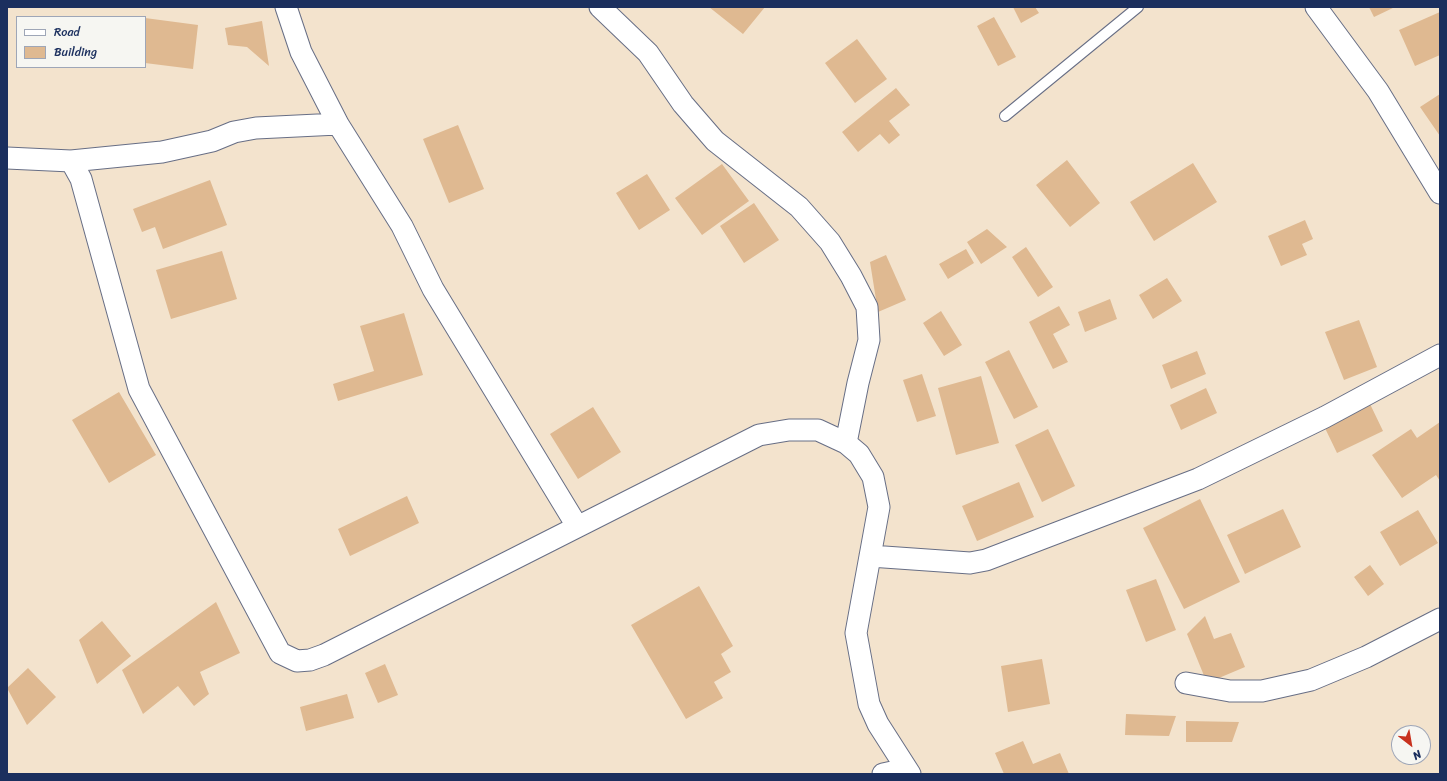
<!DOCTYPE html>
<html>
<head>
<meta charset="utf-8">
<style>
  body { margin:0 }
  #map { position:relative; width:1447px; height:781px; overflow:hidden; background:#f3e3cd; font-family:Sriracha,sans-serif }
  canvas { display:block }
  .frame { position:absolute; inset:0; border:8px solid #1b2f5e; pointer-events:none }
  .legend { position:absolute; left:16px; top:16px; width:130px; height:52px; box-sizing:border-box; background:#f6f6f2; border:1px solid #9ea6b7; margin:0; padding:5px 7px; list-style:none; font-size:12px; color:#1b2f5e }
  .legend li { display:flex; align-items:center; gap:8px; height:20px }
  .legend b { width:20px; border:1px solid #9ea6b7 }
  .north { position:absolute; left:1391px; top:725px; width:40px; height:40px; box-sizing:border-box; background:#f6f6f2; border:1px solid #9ea6b7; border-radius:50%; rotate:149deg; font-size:11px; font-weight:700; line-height:16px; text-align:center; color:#1b2f5e }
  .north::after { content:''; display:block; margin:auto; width:14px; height:18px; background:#c8321e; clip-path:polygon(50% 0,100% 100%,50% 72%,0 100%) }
</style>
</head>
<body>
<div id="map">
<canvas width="1447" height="781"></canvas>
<div class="frame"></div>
<ul class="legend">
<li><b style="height:5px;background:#fff"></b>Road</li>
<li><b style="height:11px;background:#dfb991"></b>Building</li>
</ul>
<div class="north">N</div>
</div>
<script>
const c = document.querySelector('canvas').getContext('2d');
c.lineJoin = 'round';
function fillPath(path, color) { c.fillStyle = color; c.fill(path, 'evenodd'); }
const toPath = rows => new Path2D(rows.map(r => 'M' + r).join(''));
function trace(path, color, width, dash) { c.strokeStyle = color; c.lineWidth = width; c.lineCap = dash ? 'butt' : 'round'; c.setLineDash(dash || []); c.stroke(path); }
const building = toPath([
  [709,7,765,7,743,34],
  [1013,7,1035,7,1039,13,1021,23],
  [1369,7,1395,7,1374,17],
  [1440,12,1440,55,1415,66,1399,30],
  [994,17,1016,57,998,66,977,26],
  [145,18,198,25,193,69,145,63],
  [262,21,269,66,247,47,228,45,225,28],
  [857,39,887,79,855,103,825,63],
  [896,88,910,105,889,121,900,135,889,144,880,134,858,152,842,132],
  [1440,94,1440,136,1420,107],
  [458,125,484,189,449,203,423,139],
  [1067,160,1100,203,1070,227,1036,185],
  [1193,163,1217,202,1154,241,1130,202],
  [722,164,749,201,702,235,675,198],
  [647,174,670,210,639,230,616,193],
  [210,180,227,225,163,249,155,227,142,232,133,209],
  [754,203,779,240,744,263,720,226],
  [1305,220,1313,239,1302,244,1307,255,1281,266,1268,236],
  [987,229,1007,247,981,264,967,242],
  [1026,247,1053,287,1038,297,1012,257],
  [966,249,974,263,948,279,939,264],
  [222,251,237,299,171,319,156,270],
  [886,255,906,300,878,312,870,262],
  [1167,278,1182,301,1153,319,1139,295],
  [1110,299,1117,319,1085,332,1078,312],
  [1059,306,1070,325,1053,334,1068,362,1053,369,1029,322],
  [941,311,962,345,944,356,923,323],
  [404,313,423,375,338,401,333,384,374,371,360,326],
  [1359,320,1377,367,1344,380,1325,332],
  [1009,350,1038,407,1014,419,985,362],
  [1197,351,1206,374,1171,389,1162,365],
  [922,374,936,416,917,422,903,380],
  [981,376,999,443,956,455,938,388],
  [1206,388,1217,413,1181,430,1170,405],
  [119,392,156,455,109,483,72,420],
  [1370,404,1383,431,1337,453,1324,426],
  [593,407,621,452,578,479,550,434],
  [1440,422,1440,481,1436,475,1402,498,1372,455,1411,429,1417,438],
  [1048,429,1075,486,1042,502,1015,445],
  [1019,482,1034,517,977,541,962,506],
  [407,496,419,523,350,556,338,529],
  [1200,499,1240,582,1184,609,1143,528],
  [1283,509,1301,547,1245,574,1227,535],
  [1418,510,1438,543,1400,566,1380,532],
  [1370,565,1384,584,1368,596,1354,577],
  [1156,579,1176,630,1146,642,1126,590],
  [699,586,733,646,721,654,731,672,714,682,723,698,686,719,631,625],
  [216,602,240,653,200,672,209,694,194,706,178,686,143,714,122,670],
  [1205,616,1214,639,1231,633,1245,667,1207,683,1187,634],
  [102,621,131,656,97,684,79,640],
  [1042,659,1050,704,1008,712,1001,666],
  [385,664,398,695,378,703,365,673],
  [28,668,56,697,27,725,7,688],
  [347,694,354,718,306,731,300,707],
  [1126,714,1176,716,1169,736,1125,735],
  [1186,721,1239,722,1232,742,1186,742],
  [1023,741,1033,764,1060,753,1069,774,1004,774,995,753]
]);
const service = toPath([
  [1005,116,1138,7]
]);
const minor = toPath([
  [286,7,301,52,338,124,402,226,433,289,577,526],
  [600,7,648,53,683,104,715,141,799,207,830,242,851,276,867,307,869,340,858,383,846,443],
  [1316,7,1378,91,1440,193],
  [7,158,71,161,162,152,212,141,234,132,256,128,338,124],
  [71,161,81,179,139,389,280,653,297,661,310,660,324,655,759,435,789,430,818,430,846,443,859,454,873,477,879,507,856,633,869,704,878,724,910,774],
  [870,556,970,563,986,560,1198,479,1325,417,1440,355],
  [1186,683,1230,691,1262,691,1311,680,1366,657,1440,619],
  [883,774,906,769]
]);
fillPath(building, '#dfb991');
trace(service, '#676e85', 12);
trace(minor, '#676e85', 23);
trace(service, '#fff', 10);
trace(minor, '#fff', 21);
</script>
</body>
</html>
